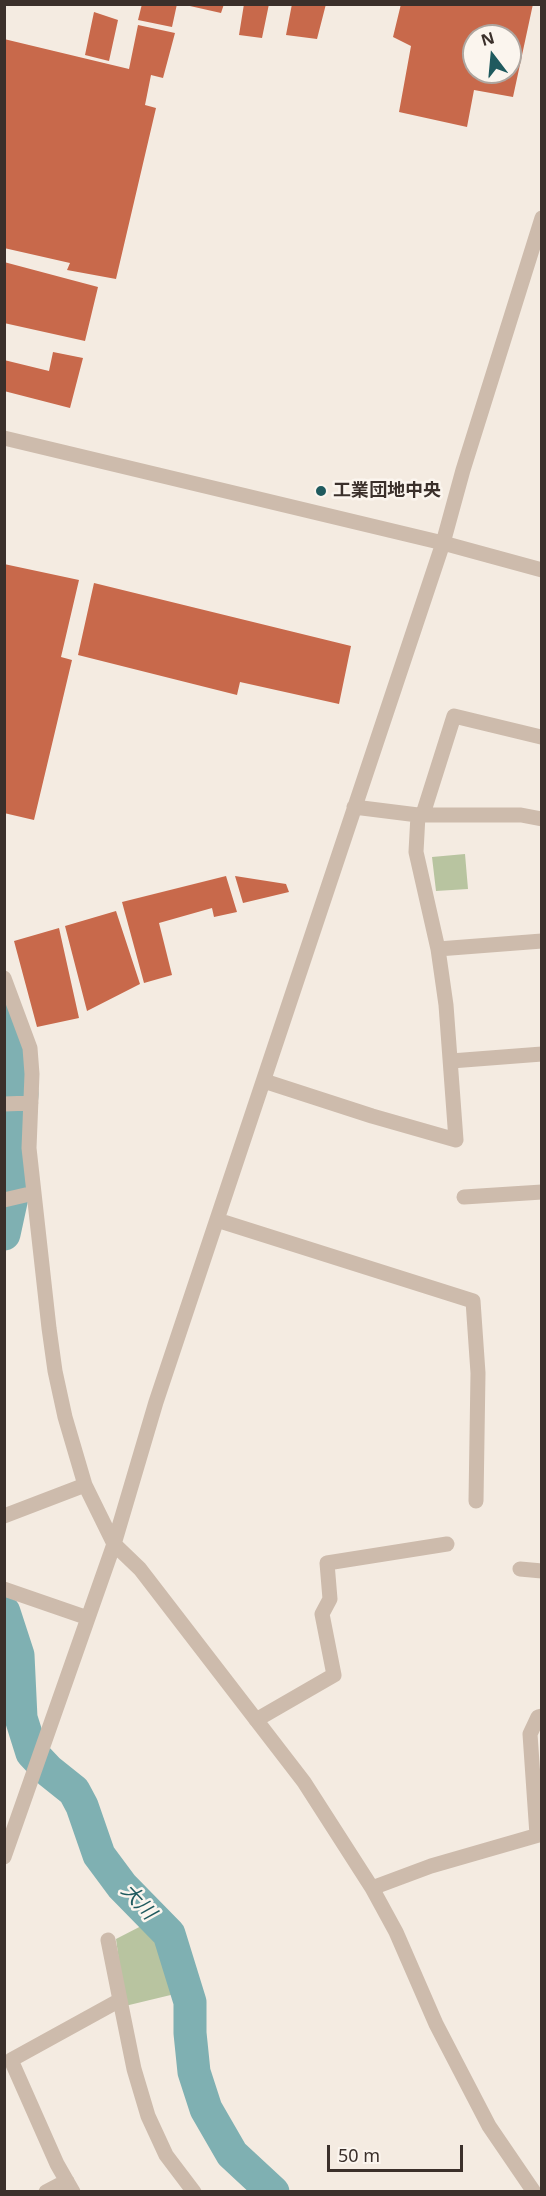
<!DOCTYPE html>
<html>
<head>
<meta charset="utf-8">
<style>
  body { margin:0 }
  #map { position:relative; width:546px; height:2196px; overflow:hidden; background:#f4ebe1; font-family:"Noto Sans",sans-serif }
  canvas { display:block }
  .frame { position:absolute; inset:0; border:6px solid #3b302b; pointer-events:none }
  .north { position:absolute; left:462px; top:24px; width:60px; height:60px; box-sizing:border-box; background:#fbf5ee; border:2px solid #aea6a0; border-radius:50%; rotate:344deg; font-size:16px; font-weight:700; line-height:24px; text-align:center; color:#3b302b }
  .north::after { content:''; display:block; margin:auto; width:21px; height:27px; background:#1f5a5e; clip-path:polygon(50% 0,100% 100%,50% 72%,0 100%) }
  .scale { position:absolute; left:327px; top:2145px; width:136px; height:27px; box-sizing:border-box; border:3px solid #3b302b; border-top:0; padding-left:8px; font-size:18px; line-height:21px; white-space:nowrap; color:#3b302b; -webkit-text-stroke:4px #fbf5ee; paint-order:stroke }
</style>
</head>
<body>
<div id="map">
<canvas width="546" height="2196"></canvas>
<div class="frame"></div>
<div class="north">N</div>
<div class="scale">50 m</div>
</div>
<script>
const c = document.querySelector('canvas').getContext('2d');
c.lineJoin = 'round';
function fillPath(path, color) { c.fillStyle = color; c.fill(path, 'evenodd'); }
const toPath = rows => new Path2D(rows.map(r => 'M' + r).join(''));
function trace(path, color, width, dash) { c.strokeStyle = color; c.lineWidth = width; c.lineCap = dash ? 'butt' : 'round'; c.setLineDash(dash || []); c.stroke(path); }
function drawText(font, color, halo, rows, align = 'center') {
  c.font = font + ' "Noto Sans","Noto Sans JP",sans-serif'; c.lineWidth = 5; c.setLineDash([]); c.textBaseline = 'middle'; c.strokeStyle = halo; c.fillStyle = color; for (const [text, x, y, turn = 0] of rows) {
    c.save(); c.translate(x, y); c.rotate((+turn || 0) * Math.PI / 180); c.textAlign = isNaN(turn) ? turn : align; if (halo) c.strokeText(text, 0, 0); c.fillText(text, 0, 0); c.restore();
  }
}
const green = toPath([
  [465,854,468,889,436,891,432,857],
  [5,1626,15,1656,17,1678,5,1681],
  [149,1922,159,1936,179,1993,125,2006,116,1939]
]);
const river = toPath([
  [4,1017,20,1061,22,1094,14,1188,4,1234],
  [4,1612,18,1655,21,1718,32,1753,49,1771,74,1791,82,1806,99,1855,122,1886,169,1934,190,2002,190,2033,194,2072,206,2109,232,2154,273,2192]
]);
const building = toPath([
  [142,4,177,4,172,27,138,20],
  [181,4,224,4,221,13],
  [244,4,269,4,262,38,239,35],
  [292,4,326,4,317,39,286,35],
  [401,4,533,4,513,97,474,90,467,127,399,112,411,46,393,37],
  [474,36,510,36,510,72,474,72],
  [94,12,118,20,109,61,85,55],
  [138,25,175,33,163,78,151,75,145,105,156,108,116,279,67,270,70,263,4,248,4,39,129,69],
  [4,262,98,287,85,341,4,323],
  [53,352,83,358,70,408,4,391,4,360,49,371],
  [4,564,79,580,61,657,72,660,34,820,4,813],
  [94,583,351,646,339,704,240,682,237,695,78,655],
  [226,876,237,912,214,917,212,908,159,923,172,975,144,983,122,902],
  [235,876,286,884,289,892,243,903],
  [116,911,140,984,87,1011,65,926],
  [59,928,79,1018,37,1027,14,941]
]);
const minor = toPath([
  [4,438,443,543,542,570],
  [354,807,418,815,521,815,542,819],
  [423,814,454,716,541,737],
  [438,949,542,941],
  [4,978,30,1048,32,1074,29,1148,49,1328,55,1371,65,1417,85,1485,114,1544,140,1569,304,1782,372,1888,396,1932,436,2024,489,2126,534,2192],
  [451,1061,542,1054],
  [264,1081,372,1116,456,1140,446,1005,438,949,416,852,418,815],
  [4,1104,31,1103],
  [464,1197,542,1192],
  [4,1200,34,1193],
  [217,1220,473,1301,478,1373,476,1501],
  [4,1516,85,1485],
  [520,1569,542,1571],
  [4,1589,88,1618],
  [256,1720,334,1675,322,1614,330,1599,327,1563,447,1544],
  [537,1835,530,1734,538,1717,542,1716],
  [4,1857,114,1544,156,1402,443,543,463,470,542,218],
  [372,1888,431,1866,542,1834],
  [108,1940,120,2000],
  [46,2192,67,2181],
  [73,2192,57,2164,11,2060,120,2000,134,2069,148,2116,166,2155,194,2192]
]);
const markers = [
  [321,491,6,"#1f5a5e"]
];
const poiNames = [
  ["工業団地中央",333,491]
];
const waterNames = [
  ["大川",138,1902,47]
];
fillPath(green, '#b8c4a0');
trace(river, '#7fb0b2', 33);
fillPath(building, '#c8694b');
trace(minor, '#cdbbac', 15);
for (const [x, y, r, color] of markers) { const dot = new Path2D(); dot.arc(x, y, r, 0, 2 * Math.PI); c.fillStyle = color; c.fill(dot); trace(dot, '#fbf5ee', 2); }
drawText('bold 18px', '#3b302b', '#fbf5ee', poiNames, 'left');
drawText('italic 20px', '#1f5a5e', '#fbf5ee', waterNames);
</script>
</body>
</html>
